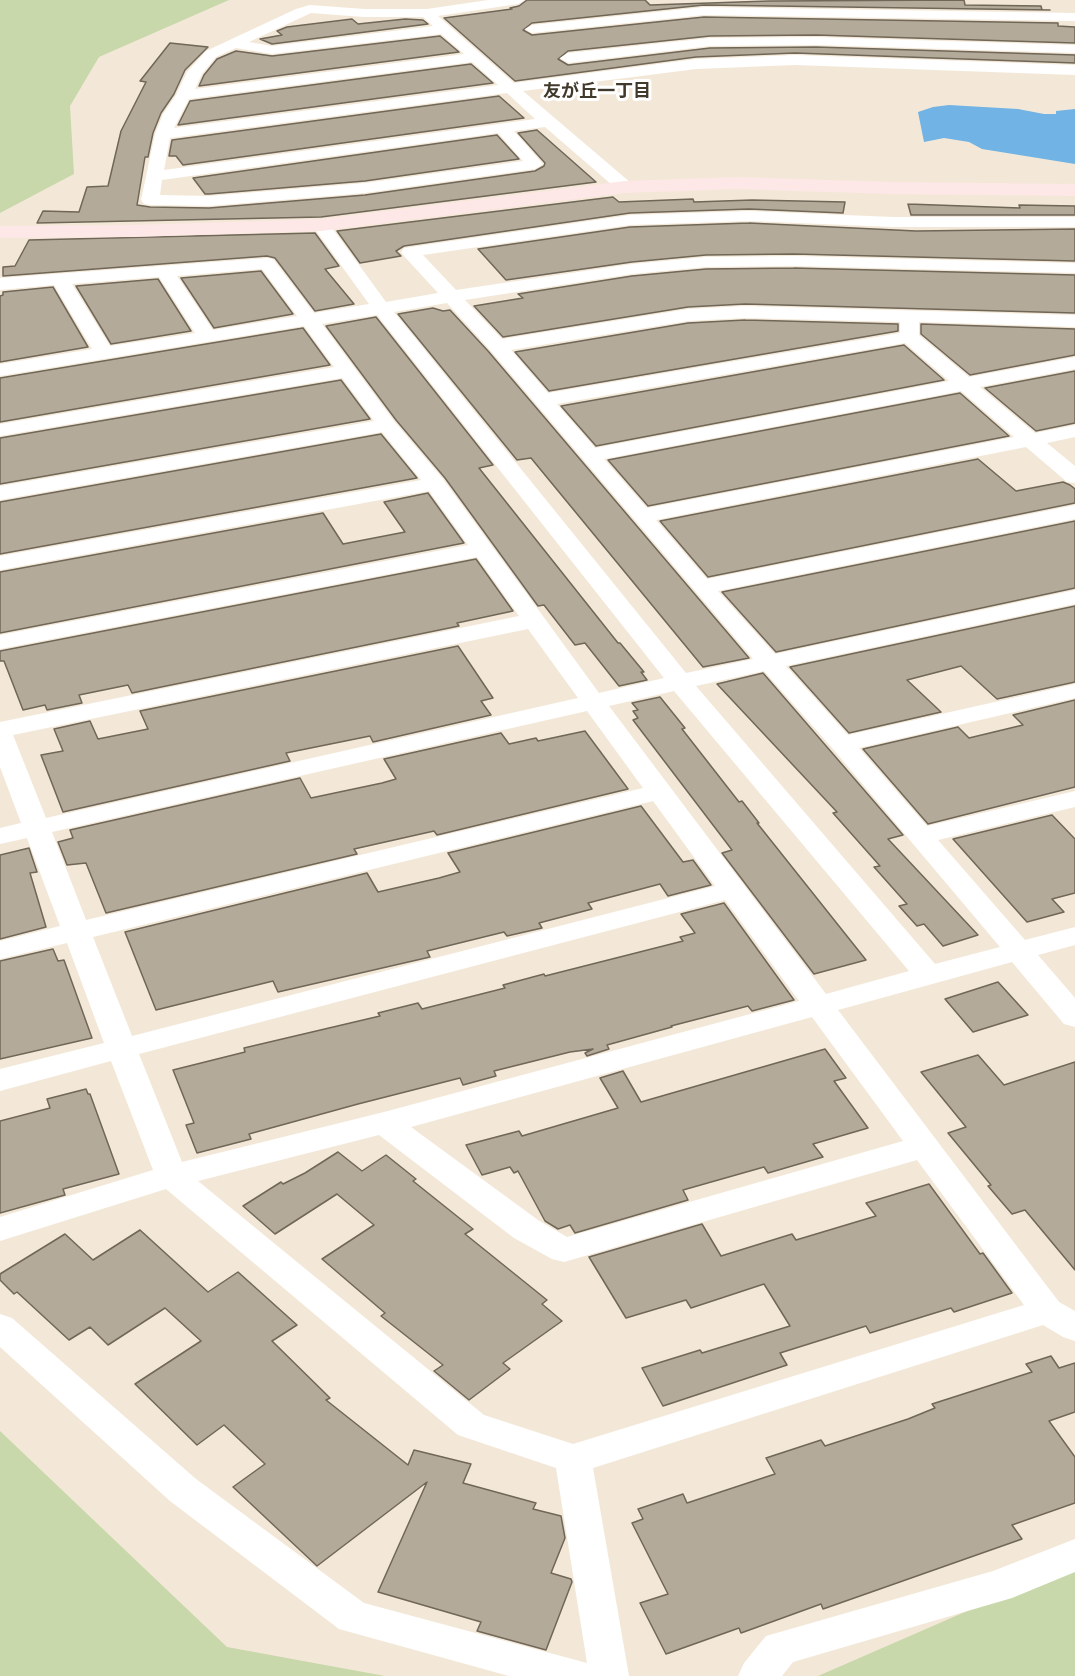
<!DOCTYPE html>
<html>
<head>
<meta charset="utf-8">
<style>
  body { margin:0 }
  canvas { display:block; background:#f3e8d7 }
</style>
</head>
<body>
<canvas width="1075" height="1676"></canvas>
<script>
const c = document.querySelector('canvas').getContext('2d');
c.lineJoin = 'round';
function fillPath(path, color) { c.fillStyle = color; c.fill(path, 'evenodd'); }
const toPath = rows => new Path2D(rows.map(r => 'M' + r).join(''));
function trace(path, color, width, dash) { c.strokeStyle = color; c.lineWidth = width; c.lineCap = dash ? 'butt' : 'round'; c.setLineDash(dash || []); c.stroke(path); }
function drawText(font, color, halo, rows, align = 'center') {
  c.font = font + ' Karla,"Noto Sans JP",sans-serif'; c.lineWidth = 6; c.setLineDash([]); c.textBaseline = 'middle'; c.strokeStyle = halo; c.fillStyle = color; for (const [text, x, y, turn = 0] of rows) {
    c.save(); c.translate(x, y); c.rotate((+turn || 0) * Math.PI / 180); c.textAlign = isNaN(turn) ? turn : align; if (halo) c.strokeText(text, 0, 0); c.fillText(text, 0, 0); c.restore();
  }
}
const green = toPath([
  [0,0,229,0,99,57,70,106,74,174,0,213],
  [0,1431,227,1647,385,1676,0,1676],
  [1075,1564,1075,1676,818,1676]
]);
const water = toPath([
  [949,105,1018,109,1044,114,1056,114,1056,111,1075,109,1075,164,982,149,969,142,944,138,924,142,918,112,933,107]
]);
const building = toPath([
  [527,0,645,0,650,5,769,1,964,0,965,5,1041,6,1042,10,1050,10,704,5,532,23,523,30,532,35,704,17,1058,23,1058,26,1075,27,1075,43,816,35,710,36,568,51,558,59,568,65,710,48,816,47,1075,55,1075,63,795,53,696,57,515,81,444,18,512,9,510,8,519,6,527,0],
  [352,19,358,24,405,19,423,20,428,24,272,44,260,39,282,35,277,31,287,27,352,19],
  [440,36,459,52,199,86,204,75,217,59,236,51,272,56,440,36],
  [170,43,208,47,185,70,174,94,161,113,153,133,148,157,145,157,137,205,150,207,209,208,365,195,535,171,544,166,545,163,518,133,537,130,596,182,321,217,37,223,43,211,79,212,87,187,108,186,121,131,146,82,140,81,170,43],
  [471,64,493,83,178,125,190,101,471,64],
  [499,96,524,118,183,165,176,156,169,156,172,140,499,96],
  [497,135,519,159,365,181,209,194,205,194,193,178,497,135],
  [613,197,619,202,693,199,694,202,752,200,845,202,843,213,749,209,630,213,404,246,396,251,401,256,360,263,337,231,613,197],
  [908,204,1020,208,1019,205,1075,206,1075,215,911,215,908,204],
  [749,223,916,231,1075,229,1075,261,794,254,706,255,632,262,506,280,478,249,630,227,749,223],
  [315,233,339,266,325,269,354,304,315,311,275,258,267,256,3,276,3,267,15,266,29,240,315,233],
  [794,268,1075,275,1075,313,745,304,688,307,503,337,474,306,523,298,518,294,632,276,706,269,794,268],
  [261,271,293,314,214,328,181,278,261,271],
  [158,279,191,331,111,344,76,286,158,279],
  [53,287,88,347,0,362,0,296,3,295,3,292,53,287],
  [433,308,443,311,450,310,488,351,749,658,703,667,531,458,517,460,398,314,433,308],
  [376,317,493,465,479,468,618,643,620,643,644,672,641,672,647,680,619,686,585,643,575,645,544,605,538,606,445,478,396,420,326,326,376,317],
  [745,320,898,324,898,331,549,391,515,352,688,323,745,320],
  [921,324,1075,329,1075,355,970,375,921,334,921,324],
  [303,328,330,365,0,422,0,378,303,328],
  [904,345,944,380,596,446,561,406,904,345],
  [1075,371,1075,423,1036,431,985,388,1075,371],
  [341,380,370,419,0,484,0,438,341,380],
  [960,393,1009,436,648,506,608,460,960,393],
  [381,434,417,478,0,554,0,502,381,434],
  [978,459,1016,491,1063,482,1070,485,1075,489,1075,503,708,577,660,521,978,459],
  [428,493,464,543,0,633,0,572,323,513,343,544,405,532,384,502,428,493],
  [1075,521,1075,588,776,652,722,592,1075,521],
  [476,559,513,611,457,623,459,626,132,693,128,685,79,695,82,703,47,710,45,705,23,710,4,661,0,661,0,651,476,559],
  [1075,606,1075,682,997,699,961,666,907,680,941,712,849,733,790,667,1075,606],
  [458,646,493,698,481,701,491,715,373,742,370,736,286,753,290,761,63,812,41,755,63,751,54,729,90,721,98,739,148,729,140,711,458,646],
  [763,673,903,835,888,839,978,935,943,946,924,924,917,926,899,906,907,904,874,867,880,866,833,813,837,812,717,684,763,673],
  [660,697,685,728,682,729,739,802,742,801,759,823,757,823,866,960,814,974,722,853,732,850,633,720,638,718,633,711,638,710,632,703,660,697],
  [1075,700,1075,787,928,824,863,749,958,727,969,738,1023,725,1013,715,1075,700],
  [585,731,628,789,437,835,434,831,354,849,357,854,106,913,86,863,67,865,58,842,73,838,70,830,300,778,311,798,382,783,396,779,384,759,501,733,509,744,536,738,538,741,585,731],
  [641,806,683,862,693,860,711,885,668,896,660,884,592,902,588,903,592,909,539,923,542,928,507,936,504,932,427,951,430,957,278,992,273,981,156,1010,125,932,367,873,378,892,439,878,460,872,448,853,641,806],
  [1052,815,1075,839,1075,893,1052,899,1064,912,1027,922,953,839,1052,815],
  [29,848,37,872,30,873,46,927,0,939,0,855,29,848],
  [724,903,794,1000,752,1011,748,1006,671,1026,672,1027,607,1045,609,1049,587,1056,585,1053,593,1049,570,1052,494,1071,496,1076,463,1085,460,1078,358,1104,249,1134,251,1139,197,1153,186,1125,194,1123,173,1070,245,1052,244,1048,380,1016,378,1013,418,1003,422,1009,505,988,503,985,544,974,545,976,683,941,680,937,695,933,681,914,724,903],
  [53,949,58,961,64,960,92,1038,0,1059,0,961,53,949],
  [998,982,1028,1015,973,1032,945,999,998,982],
  [825,1049,846,1078,834,1081,868,1128,813,1144,823,1157,768,1173,764,1167,683,1190,688,1200,575,1233,570,1225,558,1229,545,1221,518,1171,514,1173,510,1167,482,1175,466,1145,519,1131,522,1136,618,1108,600,1078,623,1071,641,1102,825,1049],
  [978,1055,1004,1085,1075,1062,1075,1270,1025,1210,1012,1214,988,1186,991,1185,948,1133,966,1127,921,1072,978,1055],
  [86,1089,88,1094,90,1094,119,1174,63,1189,65,1195,0,1213,0,1121,50,1108,47,1099,86,1089],
  [338,1152,362,1171,386,1155,416,1179,413,1181,473,1229,465,1234,547,1300,542,1304,562,1321,503,1363,510,1369,469,1400,434,1371,443,1365,381,1316,385,1313,322,1259,374,1225,337,1194,275,1234,243,1206,281,1182,283,1184,305,1173,338,1152],
  [929,1184,980,1254,983,1253,1012,1293,954,1312,951,1308,870,1333,866,1326,780,1353,787,1365,663,1406,642,1368,700,1350,702,1353,790,1326,764,1284,691,1308,686,1300,626,1318,589,1257,702,1224,721,1256,792,1234,796,1240,876,1216,866,1203,929,1184],
  [140,1230,208,1292,238,1272,297,1325,272,1341,330,1398,326,1400,408,1465,414,1450,471,1464,463,1483,536,1503,533,1509,561,1516,565,1538,551,1573,571,1579,572,1582,546,1650,477,1631,481,1622,378,1592,427,1482,317,1566,233,1487,265,1464,224,1425,197,1445,135,1384,201,1341,165,1308,108,1345,90,1327,69,1340,17,1292,14,1294,0,1280,0,1274,65,1234,93,1260,140,1230],
  [1051,1356,1059,1368,1075,1363,1075,1412,1049,1421,1075,1457,1075,1503,1012,1525,1022,1539,823,1609,821,1604,741,1633,739,1628,666,1654,640,1603,668,1594,632,1523,643,1519,638,1509,683,1494,687,1503,775,1474,766,1458,821,1440,825,1446,908,1419,935,1408,932,1404,1032,1372,1026,1364,1051,1356]
]);
const street = toPath([
  [488,0,525,0,518,4,438,16,514,83,696,59,795,55,1075,65,1075,75,795,65,696,69,523,91,631,183,634,187,631,191,619,191,545,127,514,131,543,164,535,169,365,193,209,206,150,205,144,204,141,200,155,134,163,114,176,95,187,72,206,51,296,9,310,5,364,9,427,9,488,0],
  [311,13,364,17,423,17,433,26,272,46,249,42,311,13],
  [441,34,464,54,195,89,202,74,216,57,236,48,272,54,441,34],
  [472,62,498,85,174,128,189,99,472,62],
  [507,93,535,119,164,170,170,138,507,93],
  [498,133,523,161,365,183,209,196,160,195,162,180,498,133],
  [704,7,1075,13,1075,21,704,15,532,33,525,29,532,25,704,7],
  [816,37,1075,45,1075,53,816,45,710,46,568,63,560,58,568,53,710,38,816,37],
  [749,211,893,217,1075,217,1075,227,893,227,749,221,630,225,423,255,456,290,632,264,706,257,794,256,1075,263,1075,273,794,266,706,267,632,274,465,300,502,339,688,309,745,306,1075,315,1075,327,919,322,919,335,969,377,1075,357,1075,369,980,387,1035,433,1075,425,1075,437,1047,443,1075,466,1075,483,1067,482,1026,447,656,520,707,579,1075,505,1075,519,718,591,775,654,1075,590,1075,604,786,666,848,735,1075,684,1075,698,859,748,927,826,1075,791,1075,807,938,840,1025,940,1075,927,1075,945,1038,955,1075,998,1075,1027,1064,1024,1012,962,838,1010,1059,1302,1075,1311,1075,1341,1063,1337,1043,1325,593,1468,629,1676,509,1676,339,1629,170,1501,0,1347,0,1314,12,1318,196,1479,364,1603,587,1663,556,1468,458,1435,166,1189,0,1241,0,1217,153,1170,111,1061,0,1091,0,1069,104,1043,67,943,0,959,0,941,60,926,27,838,0,844,0,828,21,823,0,767,0,722,519,616,477,557,0,649,0,635,468,545,429,491,0,570,0,556,421,480,382,432,0,500,0,486,374,421,342,378,0,436,0,424,334,367,304,326,0,376,0,364,92,349,54,285,0,290,0,278,267,258,273,259,314,313,369,304,312,225,315,221,321,220,327,221,386,302,438,293,404,256,401,252,404,248,630,215,749,211],
  [262,269,297,316,213,330,177,276,262,269],
  [159,277,195,333,110,346,72,284,159,277],
  [447,303,490,350,753,659,686,673,394,312,447,303],
  [377,315,664,678,599,693,443,479,394,421,322,324,377,315],
  [745,318,900,322,900,333,548,393,511,350,688,321,745,318],
  [905,343,949,381,595,448,557,404,905,343],
  [961,391,1014,437,647,508,604,459,961,391],
  [528,629,578,698,46,818,13,735,528,629],
  [764,671,833,749,1000,947,935,964,696,686,764,671],
  [674,691,909,971,826,994,609,706,674,691],
  [587,711,643,788,86,920,52,832,587,711],
  [653,801,715,886,132,1036,93,937,653,801],
  [725,900,799,1001,384,1112,182,1162,139,1054,725,900],
  [812,1017,903,1141,567,1237,538,1220,411,1127,812,1017],
  [379,1135,514,1238,552,1259,564,1262,917,1160,1024,1305,573,1444,484,1415,198,1181,379,1135],
  [1075,1539,1075,1572,1012,1598,793,1662,782,1676,738,1676,744,1663,766,1636,993,1571,1075,1539]
]);
const secondary = toPath([
  [736,177,890,182,1075,184,1075,196,890,194,736,189,625,193,321,231,135,237,0,238,0,226,135,225,321,219,625,181,736,177]
]);
const farNeighbourhoodnames = [
  ["友が丘一丁目",597,92]
];
fillPath(green, '#c8d8ab');
fillPath(water, '#70b3e4');
fillPath(building, '#b4aa9a');
trace(building, '#706758', 1.5);
fillPath(street, '#fff');
fillPath(secondary, '#fee7e7');
drawText('bold 18px', '#41392b', '#fff', farNeighbourhoodnames);
</script>
</body>
</html>
